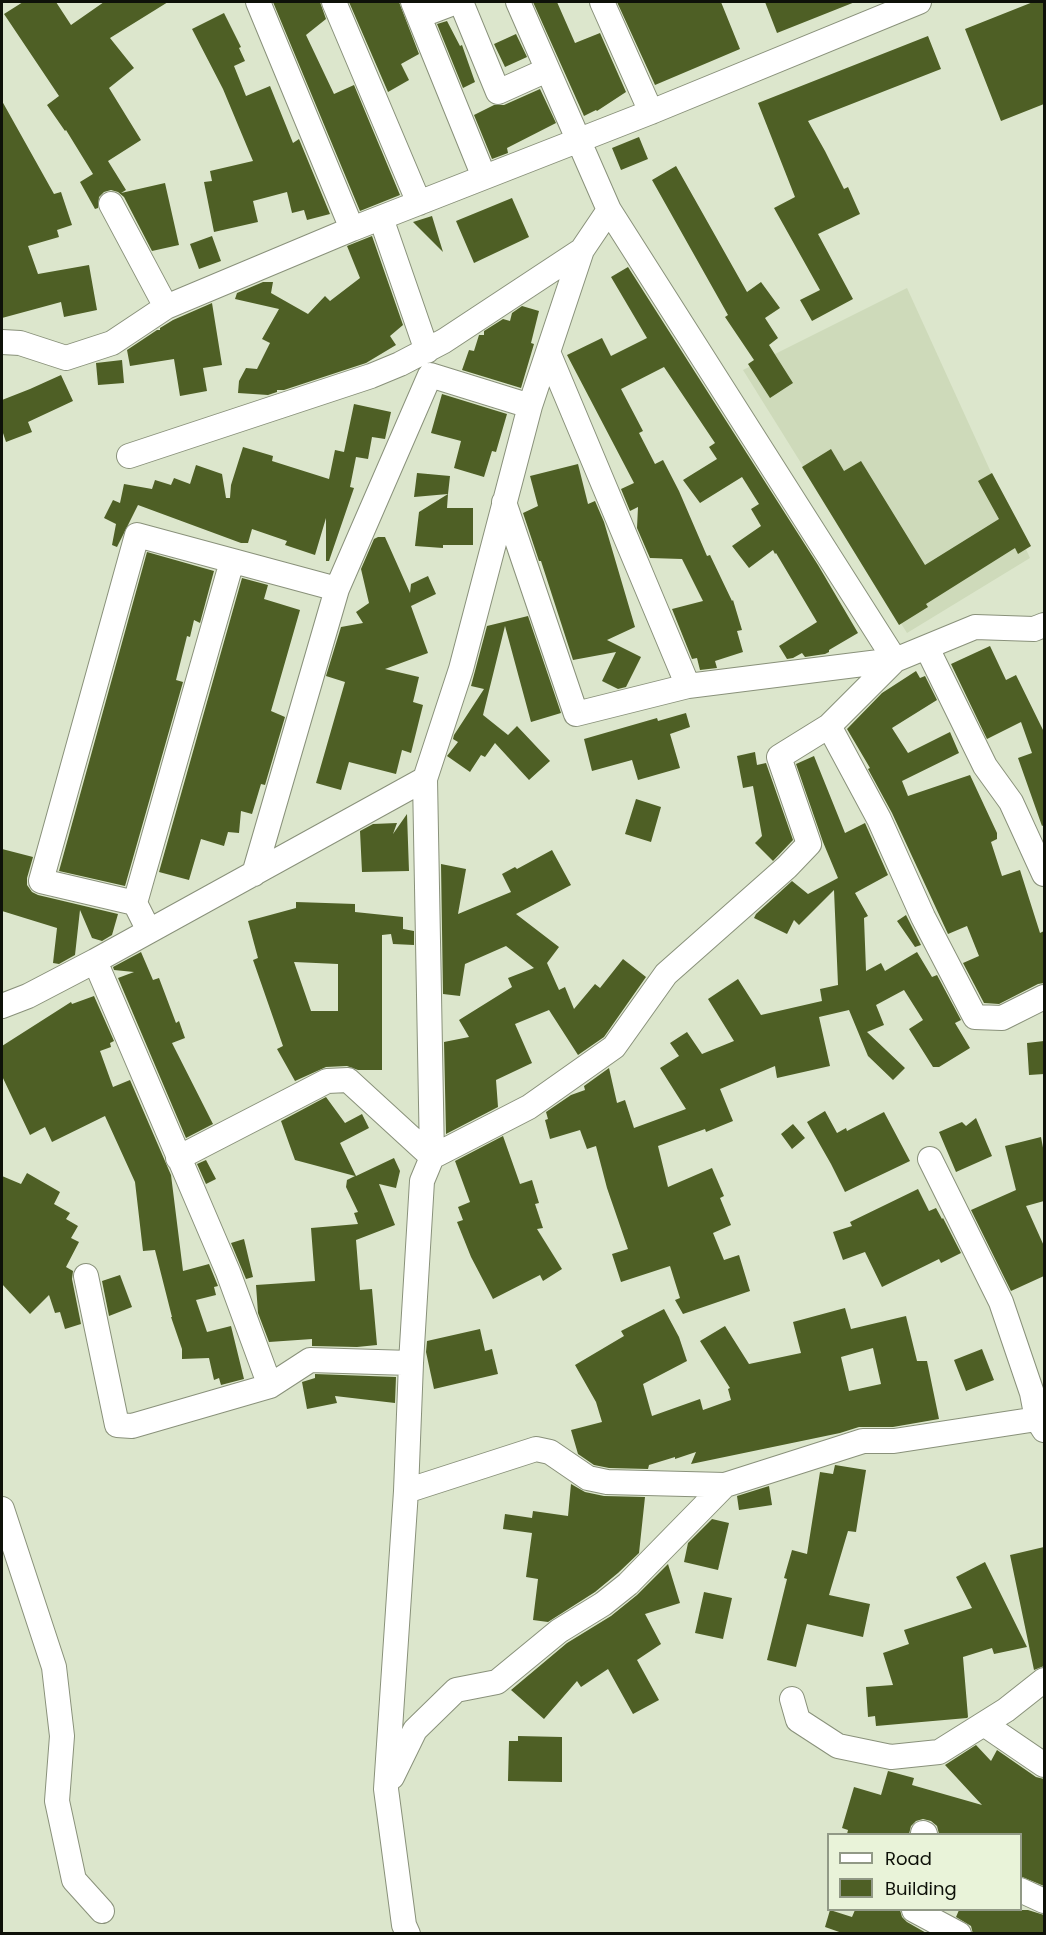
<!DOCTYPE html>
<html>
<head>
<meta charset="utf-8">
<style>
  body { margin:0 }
  #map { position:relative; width:1046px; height:1935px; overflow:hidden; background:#dce6cc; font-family:Poppins,sans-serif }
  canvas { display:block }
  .frame { position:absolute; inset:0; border:3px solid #0e1109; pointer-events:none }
  .legend { position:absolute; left:827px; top:1833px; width:195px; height:78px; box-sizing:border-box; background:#e9f3d9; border:2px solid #919986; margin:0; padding:8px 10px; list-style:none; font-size:18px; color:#0e1109 }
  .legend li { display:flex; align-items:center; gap:12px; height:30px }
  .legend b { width:30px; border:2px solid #919986 }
</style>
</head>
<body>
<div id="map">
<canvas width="1046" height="1935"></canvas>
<div class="frame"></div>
<ul class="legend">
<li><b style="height:8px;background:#fff"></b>Road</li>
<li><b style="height:16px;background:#4e5f25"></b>Building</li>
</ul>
</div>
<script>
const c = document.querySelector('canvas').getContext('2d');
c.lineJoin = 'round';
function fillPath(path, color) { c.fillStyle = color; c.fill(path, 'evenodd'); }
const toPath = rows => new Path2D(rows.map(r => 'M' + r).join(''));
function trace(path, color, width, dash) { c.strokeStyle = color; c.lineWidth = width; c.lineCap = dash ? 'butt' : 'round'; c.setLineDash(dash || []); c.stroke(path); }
const built = toPath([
  [907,288,1030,558,907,633,743,370]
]);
const building = toPath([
  [23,2,56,2,71,25,104,2,168,2,110,38,134,68,109,88,141,140,108,161,126,190,121,193,165,183,179,245,152,251,124,197,118,192,111,190,104,192,99,197,98,208,95,209,80,182,93,174,66,130,65,131,47,105,59,96,4,14],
  [273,2,320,2,326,19,306,35,334,94,354,85,400,195,360,211],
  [349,2,399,2,419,54,401,64,409,80,388,92],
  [533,2,557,2,575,43,600,33,626,92,597,111,596,110,584,116],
  [617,2,721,2,740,49,655,85],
  [765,2,855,2,777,33],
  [1033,2,1044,2,1044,104,1001,121,965,29],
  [224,13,241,47,239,48,245,61,234,66,246,96,270,86,293,143,299,139,330,214,307,220,304,210,292,213,287,192,253,201,258,222,214,232,204,182,212,181,210,171,253,161,223,89,192,29],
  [447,21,460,46,462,45,475,82,463,88,437,24],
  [516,34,527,57,505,67,494,44],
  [928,36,941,69,808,121,825,151,844,189,848,187,860,214,818,234,853,299,812,321,800,300,820,290,774,208,795,197,758,103],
  [540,89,556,123,507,148,508,153,492,159,474,115,494,105,504,105],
  [2,101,54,194,61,192,72,225,57,230,59,237,28,246,38,274,89,265,97,310,64,317,61,302,2,318],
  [639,137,648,159,621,170,612,148],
  [676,166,747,292,761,282,780,308,765,318,778,338,769,345,793,383,770,398,748,364,754,360,725,317,728,315,652,180],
  [512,198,529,237,474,263,456,221],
  [432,216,443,252,413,222],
  [212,236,221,261,199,269,190,244],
  [372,236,403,325,390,336,396,345,366,363,284,390,277,390,277,392,268,395,238,393,239,381,246,368,257,369,270,343,262,339,279,309,235,299,237,293,263,282,273,282,271,293,308,314,325,296,330,301,360,278,347,246],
  [628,267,818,565,858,633,829,650,829,652,825,654,805,657,802,653,793,658,787,659,779,646,817,622,776,553,775,554,773,550,749,568,732,546,761,526,751,509,759,504,742,477,700,503,683,480,717,459,709,447,715,443,664,367,621,389,643,431,639,433,655,464,663,460,679,491,707,556,710,555,732,601,733,600,742,630,737,631,743,652,715,661,717,668,700,670,697,658,692,659,672,609,703,601,682,559,650,558,637,528,638,507,630,511,621,489,634,483,567,355,602,338,611,356,647,338,611,277],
  [212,303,222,365,203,368,207,391,180,396,174,359,130,366,127,350,157,330,160,330,160,328,173,320],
  [522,306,539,311,531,343,534,344,521,388,462,370,469,350,474,351,479,335,484,335,484,331,503,319,510,321,512,313],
  [122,360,124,383,98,385,96,363],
  [61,375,73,401,28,422,32,432,6,442,2,430,2,400,30,389],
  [442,394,507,414,496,452,492,451,484,477,454,468,461,441,431,433],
  [354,404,391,412,385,439,372,437,368,459,356,457,350,487,354,488,329,561,326,561,326,518,315,555,285,545,287,541,252,529,248,543,241,543,138,505,117,547,112,545,116,524,104,518,113,500,120,503,124,484,152,489,155,480,171,485,174,478,190,484,196,465,222,474,226,498,230,498,231,485,243,447,273,456,272,461,329,479,335,450,344,452],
  [831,449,844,471,861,461,925,565,999,519,978,481,992,473,1031,546,1018,554,1015,548,926,604,928,607,899,625,802,467],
  [578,464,588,504,595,501,604,522,635,627,607,640,641,657,626,687,618,689,602,681,616,652,573,660,541,561,539,561,523,513,538,506,530,476],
  [417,473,450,476,448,494,414,497],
  [448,494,447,508,473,508,473,545,443,545,443,548,415,546,419,512],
  [378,537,385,537,410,593,411,584,428,576,436,594,411,606,428,653,385,669,419,677,413,702,423,705,411,753,402,750,396,774,349,762,341,790,316,783,345,682,326,676,341,627,363,623,356,612,369,603,361,569,374,539],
  [147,552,214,571,200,623,194,620,190,637,187,636,176,680,183,682,125,886,59,871],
  [242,578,268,585,264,599,300,610,271,711,285,717,265,785,261,784,252,814,241,811,239,833,228,832,224,846,201,839,189,880,159,872],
  [528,616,561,713,531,722,505,626,483,715,508,735,517,726,550,761,529,780,495,743,485,757,481,755,470,772,447,756,458,742,453,739,454,735,484,689,471,686,487,626],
  [990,646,1006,680,1016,675,1044,732,1044,825,1042,826,1018,758,1032,753,1021,722,987,739,951,664],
  [916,671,920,678,925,676,937,700,892,728,908,753,950,732,959,753,902,781,908,796,970,775,997,833,997,839,991,842,1002,876,1020,870,1040,933,1044,931,1044,983,1038,984,999,1004,984,1003,963,963,979,956,967,926,948,934,892,813,868,769,870,768,847,729,882,693],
  [686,713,690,727,670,734,680,768,638,780,632,760,592,771,584,739,657,718,658,721],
  [755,752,757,765,766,763,793,840,773,861,755,843,762,836,753,786,743,788,737,756],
  [814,756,845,833,865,823,888,875,855,893,868,916,864,918,866,971,881,963,885,971,917,952,932,977,937,975,961,1020,955,1023,970,1048,939,1067,933,1067,909,1029,923,1020,904,990,876,1005,884,1025,867,1032,905,1068,893,1080,868,1056,849,1010,819,1017,830,1066,777,1078,775,1066,720,1089,733,1121,706,1132,705,1129,658,1146,668,1187,712,1168,724,1196,720,1198,731,1225,713,1233,724,1260,739,1255,750,1291,683,1314,675,1300,680,1298,670,1266,621,1282,612,1254,628,1249,607,1188,596,1146,587,1149,580,1130,550,1139,545,1120,548,1119,546,1112,571,1095,585,1090,584,1086,609,1068,617,1103,625,1100,634,1128,686,1109,660,1068,679,1056,670,1043,687,1032,702,1054,734,1041,708,999,738,979,761,1015,822,1001,820,989,838,985,834,890,799,925,794,920,787,934,754,918,756,914,792,881,808,894,838,878,823,842,796,764],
  [636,799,661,807,651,842,625,834],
  [407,814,409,871,362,872,360,831,373,824,397,823,393,834],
  [2,849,33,857,27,878,27,885,32,892,38,895,118,914,112,935,102,941,92,938,80,910,75,955,59,964,53,963,57,928,2,911],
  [552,850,571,885,516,914,559,947,547,963,559,990,565,987,574,1009,595,984,600,988,623,959,646,977,604,1037,578,1055,549,1010,515,1024,532,1063,496,1080,498,1107,446,1134,444,1042,469,1037,459,1020,512,987,508,978,534,968,506,946,465,964,460,996,443,994,441,864,466,869,458,914,511,892,502,874,515,867,517,869],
  [296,902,355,904,355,912,403,917,403,929,414,931,414,945,393,944,391,934,382,935,382,1070,358,1070,347,1066,326,1067,295,1081,277,1049,283,1046,253,960,258,958,248,921,296,908],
  [294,962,338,964,338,1011,311,1011],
  [906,915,921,945,915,947,897,921],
  [141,952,153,980,159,978,176,1023,179,1021,185,1038,172,1043,213,1124,186,1138,118,978,134,972,114,970,113,967],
  [94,996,114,1041,110,1043,111,1047,100,1051,113,1087,130,1080,171,1175,183,1271,209,1264,218,1286,214,1287,216,1295,196,1300,207,1332,231,1326,244,1379,221,1385,219,1378,214,1380,209,1358,182,1359,182,1349,171,1317,172,1317,155,1250,143,1251,135,1182,105,1116,52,1142,45,1127,30,1135,2,1076,2,1046,71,1002,72,1004],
  [1044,1041,1044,1074,1029,1075,1027,1043],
  [326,1097,345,1123,362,1114,369,1128,340,1143,356,1176,394,1158,400,1171,396,1188,379,1184,395,1225,356,1240,360,1290,372,1289,377,1345,357,1347,312,1346,312,1339,269,1342,258,1313,256,1285,315,1281,311,1228,358,1224,354,1213,358,1212,346,1187,347,1180,355,1176,295,1160,281,1121],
  [825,1111,837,1133,846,1128,847,1131,884,1112,910,1161,845,1192,831,1164,807,1122],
  [976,1118,992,1156,956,1172,939,1132,962,1122,966,1126],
  [793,1124,805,1138,792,1149,781,1134],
  [503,1136,520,1184,532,1180,539,1203,535,1204,543,1228,537,1229,562,1269,543,1281,540,1275,493,1299,471,1257,457,1222,463,1220,458,1207,470,1202,455,1161],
  [1041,1137,1044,1153,1044,1201,1026,1206,1044,1246,1044,1276,1011,1291,971,1210,1016,1190,1005,1146],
  [206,1160,216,1179,206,1184,197,1164],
  [27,1173,60,1192,54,1204,70,1213,66,1219,78,1226,71,1238,79,1242,66,1267,73,1271,72,1279,81,1324,65,1329,60,1312,55,1313,49,1295,30,1314,2,1284,2,1176,21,1184],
  [918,1189,929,1211,936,1208,942,1219,943,1218,961,1253,941,1263,939,1259,882,1287,865,1252,843,1260,833,1232,852,1226,850,1222],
  [244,1239,253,1277,246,1279,231,1243],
  [120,1275,132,1307,109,1316,102,1281],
  [845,1308,851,1329,906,1316,917,1361,927,1361,939,1419,893,1427,859,1427,840,1433,691,1464,696,1452,675,1459,675,1457,649,1465,648,1469,609,1468,594,1465,578,1454,571,1430,602,1422,596,1402,575,1365,624,1336,621,1331,664,1309,679,1337,687,1361,643,1384,652,1416,700,1399,703,1410,731,1400,728,1389,730,1388,700,1341,725,1326,749,1364,801,1353,793,1322],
  [873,1348,881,1384,849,1391,841,1357],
  [480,1329,485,1351,492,1349,498,1374,434,1389,426,1352,427,1341],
  [982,1349,994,1380,966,1391,954,1360],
  [315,1374,396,1377,395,1403,335,1396,337,1403,307,1409,302,1382,315,1378],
  [835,1465,866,1470,856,1532,848,1531,829,1595,870,1604,863,1637,807,1624,796,1667,767,1660,787,1579,784,1578,792,1550,807,1554,820,1472,833,1474],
  [571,1484,585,1492,604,1496,645,1497,639,1553,618,1573,595,1592,548,1622,533,1620,538,1579,526,1577,532,1533,503,1529,505,1514,532,1518,533,1511,568,1516],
  [769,1486,772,1505,739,1510,737,1496],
  [712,1519,729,1523,718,1570,684,1562,688,1543],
  [1044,1547,1044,1666,1034,1670,1010,1555],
  [985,1562,1027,1647,994,1654,992,1648,963,1657,968,1717,967,1718,876,1726,875,1716,868,1717,866,1687,893,1685,883,1653,909,1644,904,1630,972,1608,956,1577],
  [668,1564,680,1603,645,1614,661,1644,637,1660,659,1700,633,1714,608,1669,581,1687,577,1681,544,1719,511,1690,567,1643,611,1616,637,1595],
  [704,1592,732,1598,723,1639,695,1633],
  [518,1736,562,1737,562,1782,508,1781,509,1741,518,1741],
  [976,1745,991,1761,997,1750,1036,1777,1044,1779,1044,1886,1020,1876,1020,1834,939,1834,937,1826,931,1821,923,1819,916,1821,911,1826,909,1834,847,1834,848,1830,842,1828,854,1787,881,1795,888,1771,914,1778,912,1785,982,1805,945,1765],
  [830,1910,852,1917,855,1910,900,1910,902,1917,907,1922,928,1934,845,1934,825,1927],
  [959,1910,1028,1910,1044,1915,1044,1934,973,1934,971,1926,956,1917]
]);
const street = toPath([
  [258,2,352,229],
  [334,2,419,203],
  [413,2,484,177],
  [461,2,498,92,547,70],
  [602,2,651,112],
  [419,16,456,2],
  [111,204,166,307],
  [381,218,427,351],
  [2,342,20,343,66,358,112,343,166,307,352,229,651,112,919,2],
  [548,352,688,686],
  [129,456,371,376,400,364,444,341,582,250],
  [504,502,576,714,688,686,895,660,975,627,1034,629,1044,625],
  [927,648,985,766,1011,802,1044,874],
  [829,726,879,819,923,917,975,1017,1002,1018,1044,997],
  [254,874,337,589],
  [135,903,232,561],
  [149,931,135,903,41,881,137,535,337,589,430,375,530,406],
  [95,961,228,1272,270,1386],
  [2,1006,28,996,95,961,425,779],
  [178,1158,327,1081,348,1080,432,1157,529,1107,614,1047,666,974,787,867,809,844,779,757,829,726,895,660,609,210],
  [930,1159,1001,1302,1032,1393,1037,1419,1044,1430],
  [86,1276,117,1425,132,1426,270,1386,310,1360,411,1363],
  [406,1491,536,1449,550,1452,588,1478,607,1482,725,1485,863,1441,894,1441,1037,1419],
  [2,1509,54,1667,62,1736,57,1801,74,1880,102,1911],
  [792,1699,798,1720,838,1746,891,1757,939,1752,1006,1710,1044,1680],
  [984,1724,1044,1765],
  [392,1777,415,1730,456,1690,497,1682,559,1631,603,1604,628,1584,725,1485],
  [923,1833,925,1834],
  [1020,1890,1044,1901],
  [914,1910,959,1934],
  [408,1934,404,1925,386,1789,406,1491,411,1363,422,1181,432,1157,425,779,461,669,530,406,582,250,609,210,518,2]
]);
fillPath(built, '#cedaba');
fillPath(building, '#4e5f25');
trace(street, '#89917a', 26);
trace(street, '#fff', 24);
</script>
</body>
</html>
